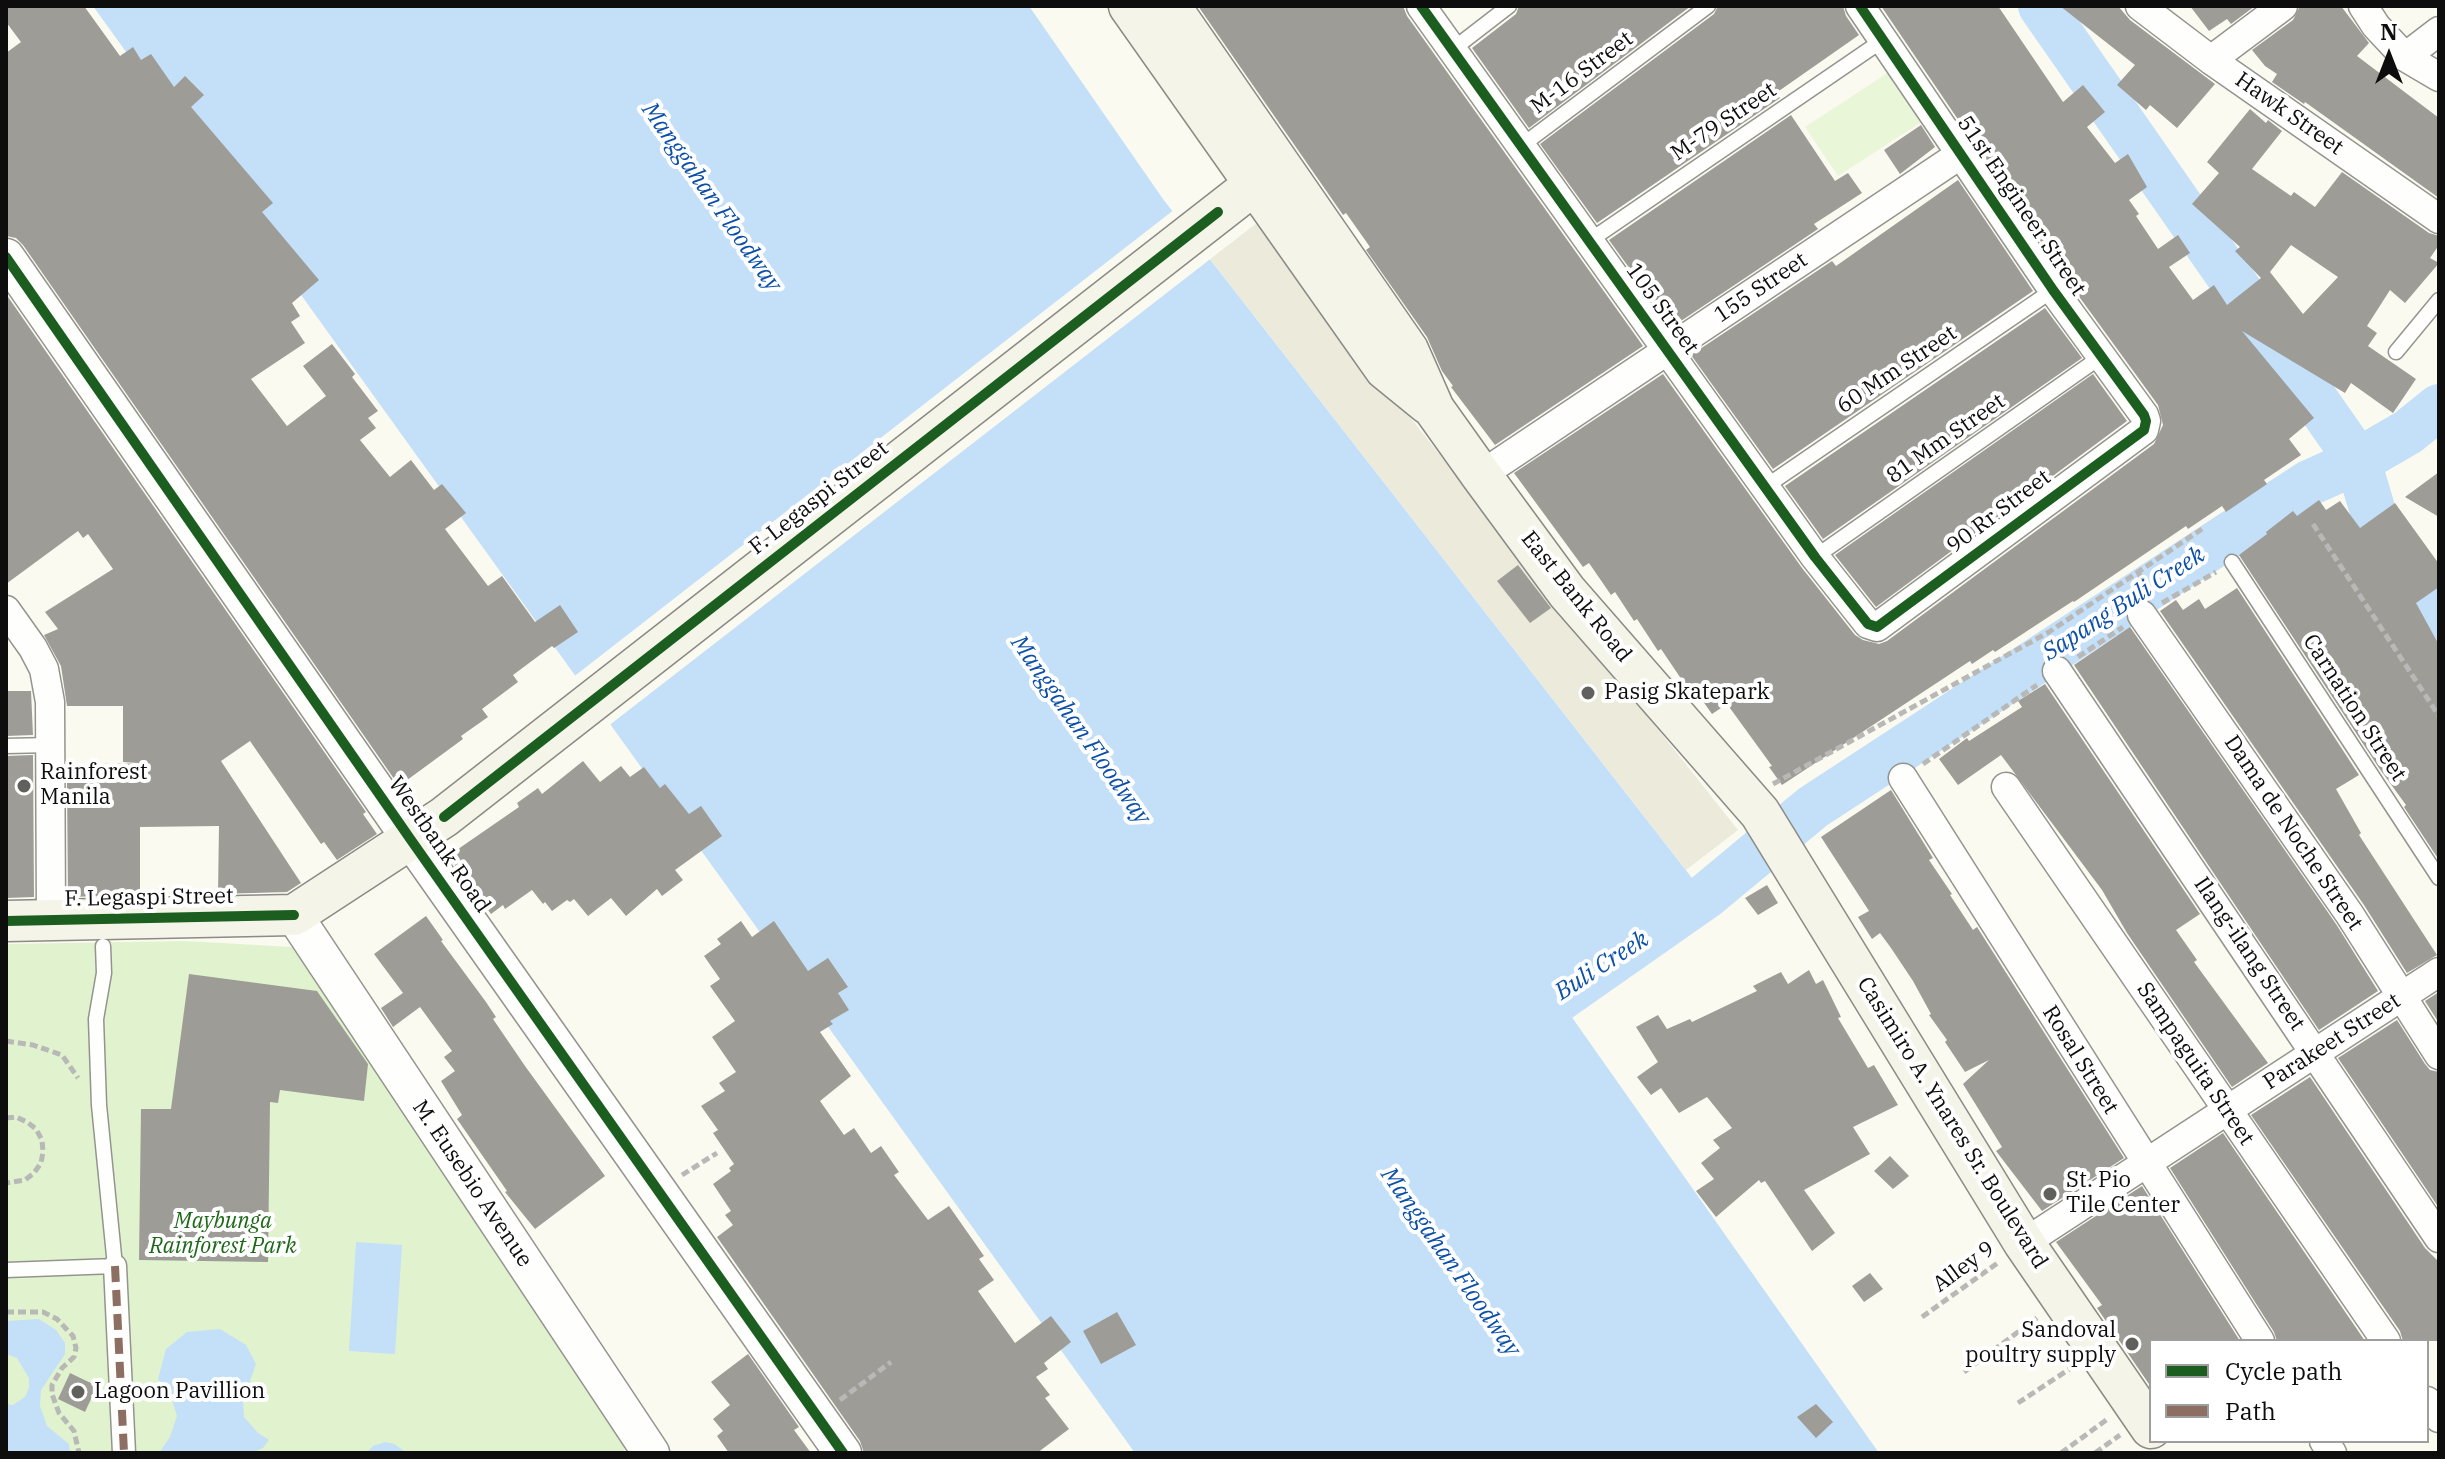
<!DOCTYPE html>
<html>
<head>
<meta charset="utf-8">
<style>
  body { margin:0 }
  #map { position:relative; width:2445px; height:1459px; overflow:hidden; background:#fbfaf0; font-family:"IBM Plex Serif",serif }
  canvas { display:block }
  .frame { position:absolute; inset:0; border:8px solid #0d0d0d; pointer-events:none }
  .legend { position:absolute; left:2149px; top:1339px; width:280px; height:104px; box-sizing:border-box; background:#fff; border:2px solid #9e9e9e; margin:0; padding:10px 14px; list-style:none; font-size:24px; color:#0d0d0d }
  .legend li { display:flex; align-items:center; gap:16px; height:40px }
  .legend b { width:40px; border:2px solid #9e9e9e }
  .north { position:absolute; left:2349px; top:16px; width:80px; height:80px; -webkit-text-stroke:6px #fff; paint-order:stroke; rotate:0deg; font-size:22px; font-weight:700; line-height:32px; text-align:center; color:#0d0d0d }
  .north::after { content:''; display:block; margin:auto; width:28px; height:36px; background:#0d0d0d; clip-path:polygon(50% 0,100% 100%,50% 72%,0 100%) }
</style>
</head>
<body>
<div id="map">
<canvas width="2445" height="1459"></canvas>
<div class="frame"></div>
<ul class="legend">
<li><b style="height:10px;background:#1b5e20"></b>Cycle path</li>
<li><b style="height:10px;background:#8d6e63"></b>Path</li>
</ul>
<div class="north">N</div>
</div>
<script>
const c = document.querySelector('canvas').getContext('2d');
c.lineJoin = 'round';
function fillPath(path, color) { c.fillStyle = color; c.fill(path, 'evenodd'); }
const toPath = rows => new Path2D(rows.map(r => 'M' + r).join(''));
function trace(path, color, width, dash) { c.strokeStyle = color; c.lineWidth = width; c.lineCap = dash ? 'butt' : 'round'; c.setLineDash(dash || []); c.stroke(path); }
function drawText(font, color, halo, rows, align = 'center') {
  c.font = font + ' "IBM Plex Serif",serif'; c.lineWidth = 8; c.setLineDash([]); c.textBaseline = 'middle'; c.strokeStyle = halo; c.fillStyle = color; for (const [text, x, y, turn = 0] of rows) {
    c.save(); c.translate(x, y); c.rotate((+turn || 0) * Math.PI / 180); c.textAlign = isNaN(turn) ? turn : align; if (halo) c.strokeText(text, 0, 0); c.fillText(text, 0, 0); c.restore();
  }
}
const green = toPath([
  [186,941,292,947,626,1444,623,1453,6,1453,6,944]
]);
const pitch = toPath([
  [1895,68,1928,118,1838,176,1805,127]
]);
const plaza = toPath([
  [1257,223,1367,381,1405,411,1738,830,1686,870,1210,259]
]);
const water = toPath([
  [93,6,1029,6,1163,199,1706,896,1559,999,1879,1453,1135,1453],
  [356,1242,402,1245,395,1354,349,1351],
  [39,1319,56,1330,65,1343,65,1354,41,1390,40,1406,47,1426,69,1444,70,1453,6,1453,6,1404,13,1405,25,1397,29,1388,29,1378,17,1358,6,1354,6,1321],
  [220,1329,246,1345,256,1364,243,1401,244,1417,258,1433,269,1440,263,1448,251,1453,159,1453,170,1437,177,1416,170,1393,158,1379,166,1349,187,1332],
  [385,1442,394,1444,407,1453,366,1453,373,1446]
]);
const pier = toPath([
  [1175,209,1213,257,607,727,572,678]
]);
const river = toPath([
  [2041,6,2358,461,2381,539,2439,618],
  [1502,1011,1559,999,1706,896,1813,807,2309,483,2358,461,2408,432,2439,407]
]);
const building = toPath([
  [6,6,84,6,120,56,133,47,141,60,151,54,174,87,185,76,204,95,191,107,273,203,262,212,319,280,292,303,300,316,291,322,305,343,251,379,287,426,326,396,303,366,332,344,355,374,352,377,378,411,368,418,376,428,360,440,390,477,411,460,434,490,442,484,466,513,445,529,488,586,502,576,535,622,560,605,578,632,554,648,552,646,513,675,518,682,482,709,488,717,461,736,463,739,399,786,23,245,16,238,6,236,6,53,21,42,6,22],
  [1198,6,1403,6,1407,16,1643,346,1495,445,1451,387,1453,386,1442,371,1427,337,1366,250,1370,247,1346,213,1343,215],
  [1519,6,1691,6,1529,128,1472,48,1516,14],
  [1718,6,1843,6,1846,16,1859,35,1776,93,1780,98,1597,223,1540,144,1714,14],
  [1881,6,1998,6,2063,102,2083,85,2105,112,2087,127,2115,163,2128,154,2147,187,2129,200,2139,214,2136,216,2158,249,2178,235,2190,253,2169,267,2193,300,2214,285,2227,305,2261,278,2235,251,2240,247,2192,204,2219,173,2207,162,2250,109,2266,123,2268,120,2282,131,2252,169,2291,196,2294,192,2315,207,2342,172,2429,233,2439,236,2439,245,2430,258,2439,263,2405,303,2390,290,2367,326,2377,333,2368,346,2416,379,2393,413,2351,383,2345,393,2242,331,2314,418,2289,439,2301,455,2264,480,2267,484,2226,512,2222,506,2188,529,2186,526,2074,602,2073,601,1995,652,1993,650,1972,664,1970,661,1782,785,1769,767,1772,766,1727,704,1712,714,1690,683,1686,686,1661,649,1658,651,1637,619,1634,621,1615,592,1611,595,1589,563,1583,567,1514,473,1663,374,1802,568,1855,635,1863,640,1879,644,1887,641,2154,444,2163,425,2158,405,2067,280],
  [2291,245,2338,277,2303,314,2270,272],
  [2060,6,2118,6,2130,20,2215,84,2177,128,2150,105,2146,110,2117,85,2135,65],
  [2190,6,2255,6,2231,24,2227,19,2209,31],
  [2300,6,2341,6,2369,43,2357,56,2439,118,2439,198,2305,102,2304,104,2272,82,2277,74,2265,66,2252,50,2293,20],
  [1791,115,1835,181,1848,173,1862,193,1814,224,1818,229,1672,327,1609,240],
  [1921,125,1935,147,1900,174,1884,150],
  [1958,180,2033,291,1773,469,1691,355,1832,261,1836,266],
  [6,294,366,812,363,814,377,834,337,860,324,842,321,844,250,741,221,761,301,883,287,892,218,894,219,826,140,827,140,895,68,897,67,783,134,782,142,778,144,771,138,763,123,762,123,706,67,706,61,666,44,635,58,629,45,612,113,569,88,534,83,538,78,531,6,584],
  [2045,308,2082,358,1823,539,1785,486],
  [2093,374,2127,421,1876,607,1835,555],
  [2439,472,2439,517,2405,497],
  [2319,500,2326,510,2340,501,2360,528,2395,503,2439,564,2439,587,2416,603,2439,645,2439,860,2404,807,2406,805,2379,768,2239,555,2267,534,2266,532,2293,511,2297,516],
  [1518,565,1551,608,1530,623,1497,581],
  [2237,588,2359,775,2336,789,2361,833,2359,835,2437,955,2407,973,2364,905,2160,611,2176,600,2183,610,2199,599,2205,609],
  [2130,627,2336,924,2378,991,2319,1030,2074,665],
  [2045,684,2200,914,2176,930,2197,960,2194,962,2268,1063,2232,1087,2127,933,2102,890,2001,755,1958,785,1939,759,1967,738,1969,741,2022,707,2018,701],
  [6,691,31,691,33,735,6,736],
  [33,755,34,897,6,898,6,756],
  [583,761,600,782,621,766,630,777,644,767,660,788,665,784,689,814,701,806,722,836,675,870,683,880,662,896,657,889,626,916,611,898,588,916,574,899,570,902,567,900,552,911,545,902,543,904,532,890,505,909,503,905,491,914,448,856,519,807,517,803,538,788,542,794],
  [1891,790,1933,858,1929,860,1952,894,1950,895,1973,930,1977,927,2124,1158,2042,1211,1996,1151,2002,1147,1963,1084,1989,1060,1965,1072,1945,1042,1947,1040,1929,1015,1931,1014,1913,981,1891,948,1880,933,1872,939,1858,917,1869,911,1821,837],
  [1767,885,1778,903,1758,915,1745,898],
  [426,916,443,940,441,941,486,1002,496,1017,493,1019,525,1066,605,1176,535,1229,505,1192,507,1191,457,1119,462,1115,441,1081,455,1071,444,1057,452,1051,420,1007,393,1027,381,1008,403,993,374,954],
  [741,921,752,937,774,921,808,971,828,958,848,987,838,993,849,1010,830,1021,833,1024,820,1032,851,1076,820,1101,844,1135,854,1128,871,1153,881,1146,899,1172,894,1175,928,1220,949,1206,984,1256,979,1259,994,1280,978,1291,1015,1343,1051,1316,1071,1342,1044,1363,1048,1369,1036,1377,1050,1395,1045,1398,1069,1429,1037,1453,864,1453,860,1441,717,1237,733,1225,725,1215,731,1211,713,1184,731,1171,729,1168,734,1164,713,1133,718,1130,701,1106,725,1091,719,1083,736,1072,712,1037,735,1021,710,986,720,979,704,956,721,944,717,939],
  [1809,970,1816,984,1823,980,1841,1017,1838,1018,1868,1068,1874,1065,1898,1105,1853,1127,1870,1154,1804,1190,1835,1233,1812,1251,1765,1181,1761,1183,1759,1180,1716,1217,1696,1191,1714,1179,1701,1163,1720,1148,1713,1140,1732,1128,1707,1097,1679,1113,1661,1088,1651,1095,1637,1077,1658,1062,1636,1027,1658,1015,1667,1029,1690,1019,1692,1022,1757,991,1753,986,1781,972,1788,984],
  [189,974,317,991,368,1064,364,1101,280,1090,278,1103,270,1102,268,1262,139,1260,141,1109,171,1109],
  [2439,992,2439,1023,2425,1001],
  [2397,1020,2425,1064,2430,1070,2439,1072,2439,1208,2338,1058],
  [2310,1077,2425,1248,2439,1262,2439,1341,2403,1341,2400,1331,2251,1115],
  [2223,1133,2365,1341,2277,1341,2274,1332,2170,1168],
  [1890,1156,1909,1176,1893,1189,1874,1171],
  [2142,1186,2240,1341,2151,1341,2151,1387,2097,1308,2102,1305,2056,1242],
  [1870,1273,1883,1289,1864,1302,1852,1286],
  [1117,1312,1136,1345,1101,1364,1083,1331],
  [748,1354,799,1427,794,1430,811,1453,729,1453,717,1436,723,1431,713,1419,730,1405,711,1382],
  [70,1373,97,1386,85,1412,58,1399],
  [1816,1404,1833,1422,1816,1438,1797,1417]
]);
const path = toPath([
  [2313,524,2439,716],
  [2138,572,2147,589],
  [2162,603,2216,572],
  [2078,657,2123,627],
  [1923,764,2037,685],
  [1773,784,2049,632,2202,529],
  [6,1041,33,1045,62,1055,78,1078],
  [6,1118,16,1117,27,1122,36,1129,42,1140,43,1152,41,1163,34,1173,25,1180,6,1183],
  [682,1175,717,1153],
  [6,1312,43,1312,57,1319,73,1336,76,1348,74,1357,62,1368,52,1385,52,1394,59,1413,74,1431,79,1453],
  [1922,1317,1999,1262],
  [1964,1372,2037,1318],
  [840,1400,891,1362],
  [2018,1403,2074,1366],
  [2061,1453,2109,1418],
  [2095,1453,2120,1435]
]);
const service = toPath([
  [1452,50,1509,6],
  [1521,146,1708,6],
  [1589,241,1883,40],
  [2396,352,2439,300],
  [1765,487,2053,290],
  [1815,557,2102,356],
  [2232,562,2439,878],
  [6,746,51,745],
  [51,773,134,772],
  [6,1270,115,1266,99,1105,96,1019,104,973,103,946]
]);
const pedestrian = toPath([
  [115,1266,124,1453]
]);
const minor = toPath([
  [1421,6,1815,557,1868,624,1877,627,2144,430,2146,421,2144,415,2053,290,1860,6],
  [2140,6,2211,60,2439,219],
  [2363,6,2376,26,2405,57,2439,77],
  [2405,57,2439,31],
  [2211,60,2283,6],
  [1481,475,1961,154],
  [6,610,33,648,44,669,50,702,51,920],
  [2142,615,2350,915,2439,1055],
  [2057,671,2439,1238],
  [1903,778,2260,1341],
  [2006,787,2386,1341],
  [2024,1243,2439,972],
  [2427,1401,2439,1418],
  [2324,1441,2332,1453]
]);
const tertiary = toPath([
  [6,257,411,840,843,1453],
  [294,915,651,1453]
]);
const secondary = toPath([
  [1129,6,1385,369,1428,404],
  [1170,6,1408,350,1434,409,1481,475,1567,592,1760,813,2024,1243,2151,1428],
  [6,921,294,915,444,817,1278,166]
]);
const quiet = toPath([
  [115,1266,124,1453]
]);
const cycleway = toPath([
  [1421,6,1815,557,1868,624,1877,627,2144,430,2146,421,2144,415,2053,290,1860,6],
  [6,257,411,840,843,1453],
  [444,817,1218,212],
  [6,921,294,915]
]);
const markers = [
  [1588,693,8,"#60605c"],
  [24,786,8,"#60605c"],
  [2050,1194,8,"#60605c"],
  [2132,1344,8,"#60605c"],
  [78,1392,8,"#60605c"]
];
const streetNames = [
  ["M-16 Street",1582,73,-37],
  ["Hawk Street",2289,114,35],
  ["M-79 Street",1724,122,-34],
  ["51st Engineer Street",2021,206,56],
  ["155 Street",1761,288,-34],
  ["105 Street",1662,309,54],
  ["60 Mm Street",1897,370,-34],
  ["81 Mm Street",1946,439,-35],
  ["F. Legaspi Street",819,498,-38],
  ["90 Rr Street",1999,512,-37],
  ["East Bank Road",1576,597,51],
  ["Carnation Street",2354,708,57],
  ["Dama de Noche Street",2293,833,56],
  ["Westbank Road",439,845,55],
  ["F. Legaspi Street",149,898,-1],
  ["Ilang-ilang Street",2249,954,56],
  ["Parakeet Street",2332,1042,-33],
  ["Rosal Street",2080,1060,58],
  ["Sampaguita Street",2195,1064,56],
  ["Casimiro A. Ynares Sr. Boulevard",1952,1123,58],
  ["M. Eusebio Avenue",472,1184,56],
  ["Alley 9",1964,1267,-36]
];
const poiNames = [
  ["Pasig Skatepark",1604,693],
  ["Rainforest",40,773],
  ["Manila",40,798],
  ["St. Pio",2066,1181],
  ["Tile Center",2066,1206],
  ["Sandoval",2116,1331,"right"],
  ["poultry supply",2116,1356,"right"],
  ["Lagoon Pavillion",94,1392]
];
const parkNames = [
  ["Maybunga",223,1222],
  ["Rainforest Park",223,1247]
];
const waterNames = [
  ["Manggahan Floodway",711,197,55],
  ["Sapang Buli Creek",2124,604,-33],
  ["Manggahan Floodway",1080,730,55],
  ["Buli Creek",1602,966,-33],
  ["Manggahan Floodway",1450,1262,55]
];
fillPath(green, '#e0f3ce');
fillPath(pitch, '#eaf6d8');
fillPath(plaza, '#ebeadb');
fillPath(water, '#c4dff8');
fillPath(pier, '#fbfaf0');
trace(river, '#c4dff8', 46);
fillPath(building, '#9e9c96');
trace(service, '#94948f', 17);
trace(pedestrian, '#94948f', 25);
trace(minor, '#94948f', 31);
trace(tertiary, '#94948f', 39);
trace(secondary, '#8b8a86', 43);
trace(path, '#b8b8b6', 5, [8, 4]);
trace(service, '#fefefd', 14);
trace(pedestrian, '#fefefd', 22);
trace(minor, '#fefefd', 28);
trace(tertiary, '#fefefd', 36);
trace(secondary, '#f4f5e8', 40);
trace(quiet, '#8d6e63', 8, [16, 8]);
trace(cycleway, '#1b5e20', 10);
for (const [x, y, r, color] of markers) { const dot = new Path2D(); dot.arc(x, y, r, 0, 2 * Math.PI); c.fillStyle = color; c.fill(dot); trace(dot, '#fff', 3); }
drawText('22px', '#0d0d0d', '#fff', streetNames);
drawText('22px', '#0d0d0d', '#fff', poiNames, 'left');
drawText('italic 22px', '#1e6918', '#fff', parkNames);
drawText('italic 24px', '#0c4fa8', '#fff', waterNames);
</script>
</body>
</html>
